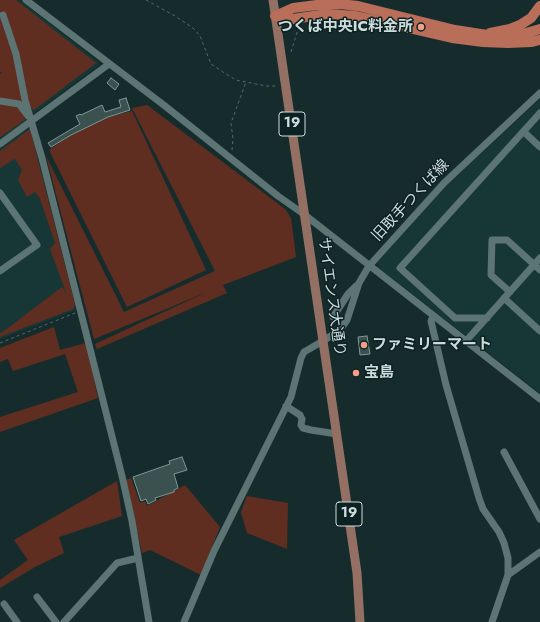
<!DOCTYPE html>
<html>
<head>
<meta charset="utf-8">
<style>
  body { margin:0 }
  canvas { display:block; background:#162c2c }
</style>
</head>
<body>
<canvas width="540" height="622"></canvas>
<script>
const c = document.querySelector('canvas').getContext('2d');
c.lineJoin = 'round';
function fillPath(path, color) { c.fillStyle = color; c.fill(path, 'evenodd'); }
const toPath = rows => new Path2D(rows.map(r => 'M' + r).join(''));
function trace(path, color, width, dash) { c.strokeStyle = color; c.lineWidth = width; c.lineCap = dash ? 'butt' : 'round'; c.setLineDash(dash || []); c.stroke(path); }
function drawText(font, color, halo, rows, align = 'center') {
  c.font = font + ' Jost,"Noto Sans JP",sans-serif'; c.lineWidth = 3; c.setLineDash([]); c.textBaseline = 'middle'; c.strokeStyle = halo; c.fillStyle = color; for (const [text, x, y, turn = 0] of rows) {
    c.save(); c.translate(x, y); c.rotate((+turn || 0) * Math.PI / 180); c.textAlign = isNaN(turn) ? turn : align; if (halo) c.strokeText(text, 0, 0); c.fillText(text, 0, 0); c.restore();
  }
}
const built = toPath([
  [0,0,20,0,98,62,99,65,25,120,32,129,77,305,75,310,0,339],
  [540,99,540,393,379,268,378,262,437,195]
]);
const green = toPath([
  [0,0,16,0,96,63,34,110,20,101,0,98,0,74,2,73,0,71],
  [0,104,17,107,24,116,25,120,0,137],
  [147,105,285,209,291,218,296,257,223,285,227,293,97,349,95,344,207,292,94,339,46,156,124,312,215,271,132,108],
  [132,111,206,270,127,307,49,150,71,135,108,117],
  [30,129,75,304,73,309,0,337,0,333,4,331,62,287,67,295,50,249,55,243,40,199,35,192,27,197,18,180,22,170,15,159,0,168,0,151],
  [54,327,60,350,86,343,98,398,0,432,0,417,78,392,65,354,13,371,8,359,0,362,0,348],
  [131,478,140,503,145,501,147,506,185,485,220,527,201,575,150,550,142,553,126,480],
  [117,481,122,516,59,537,64,553,35,567,0,588,0,580,28,560,14,540],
  [247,496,288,503,287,549,247,533,241,512]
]);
const building = toPath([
  [111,78,119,84,115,90,107,83,111,78],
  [126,98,130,110,108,117,71,135,51,147,48,143,80,124,76,116,80,114,81,115,102,105,105,112,121,107,119,100,126,98],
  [367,336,370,354,360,355,358,337,367,336],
  [182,457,187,470,174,474,178,488,174,490,174,492,155,498,156,500,148,504,146,499,141,501,133,477,170,464,169,461,182,457]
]);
const path = toPath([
  [146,0,175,16,193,28,200,36,211,64,223,72,236,80,266,86,278,86],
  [291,52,299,26],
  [232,150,233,139,231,123,246,82],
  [0,343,75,313]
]);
const minor = toPath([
  [26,0,165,106,278,196,305,215,540,399],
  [3,15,16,54,25,100,42,158,122,476,132,521,149,622],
  [0,101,19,104,28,116],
  [524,132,540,147],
  [0,144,109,64],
  [0,193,37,245,0,271],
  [510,292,491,275,492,240,507,240,540,270],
  [504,298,540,331],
  [433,316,431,321,446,385,479,498,483,509,499,532,504,543,508,558,508,575,492,622],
  [333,317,348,294,356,286],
  [487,318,455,318,400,268,540,113],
  [466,341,540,258],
  [286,406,300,415,302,419,301,425,303,428,311,430,337,434],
  [504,452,540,519],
  [508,575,540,552],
  [37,597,56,622],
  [4,604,17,622],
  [64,622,117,563,138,558],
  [184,622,214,551,291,397,301,358,304,352,323,341,340,330,347,320,359,283,369,266,444,183,540,93]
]);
const major = toPath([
  [273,0,351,532,357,573,360,622]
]);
const highway = toPath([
  [275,16,293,8,317,5,340,4,358,6,455,30,500,37,512,37,540,29],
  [276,16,293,19,327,14,356,16,452,38,483,42,508,43,531,42,540,40],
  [490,33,510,29,520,25,531,18,540,6]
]);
const markers = [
  [421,27,4,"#f49e87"],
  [364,345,4,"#f49e87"],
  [356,373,4,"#f49e87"]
];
const shields = [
  [292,124,26],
  [349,514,26]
];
const shieldNames = [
  ["19",292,124],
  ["19",349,514]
];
const poiNames = [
  ["つくば中央IC料金所",413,27,"right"],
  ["ファミリーマート",372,345],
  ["宝島",364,373]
];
const streetNames = [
  ["旧取手つくば線",411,201,-47],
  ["サイエンス大通り",331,297,82]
];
fillPath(built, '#173737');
fillPath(green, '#5f2e21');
fillPath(building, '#3a5150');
trace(building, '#7d9696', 1);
trace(path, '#566969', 1, [3, 3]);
trace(minor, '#5c7473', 7);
trace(major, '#937063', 9);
trace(highway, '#b86e59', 10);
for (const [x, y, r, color] of markers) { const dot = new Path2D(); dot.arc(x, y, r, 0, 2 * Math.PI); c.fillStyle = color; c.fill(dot); trace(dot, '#0c2222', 1.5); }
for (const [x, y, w] of shields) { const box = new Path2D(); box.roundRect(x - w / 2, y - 12, w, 24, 3); c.fillStyle = '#0c2222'; c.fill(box); trace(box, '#cedbdb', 1); }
drawText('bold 14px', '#cedbdb', null, shieldNames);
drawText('bold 15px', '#cedbdb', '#0c2222', poiNames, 'left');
drawText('15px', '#cedbdb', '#0c2222', streetNames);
</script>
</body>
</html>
